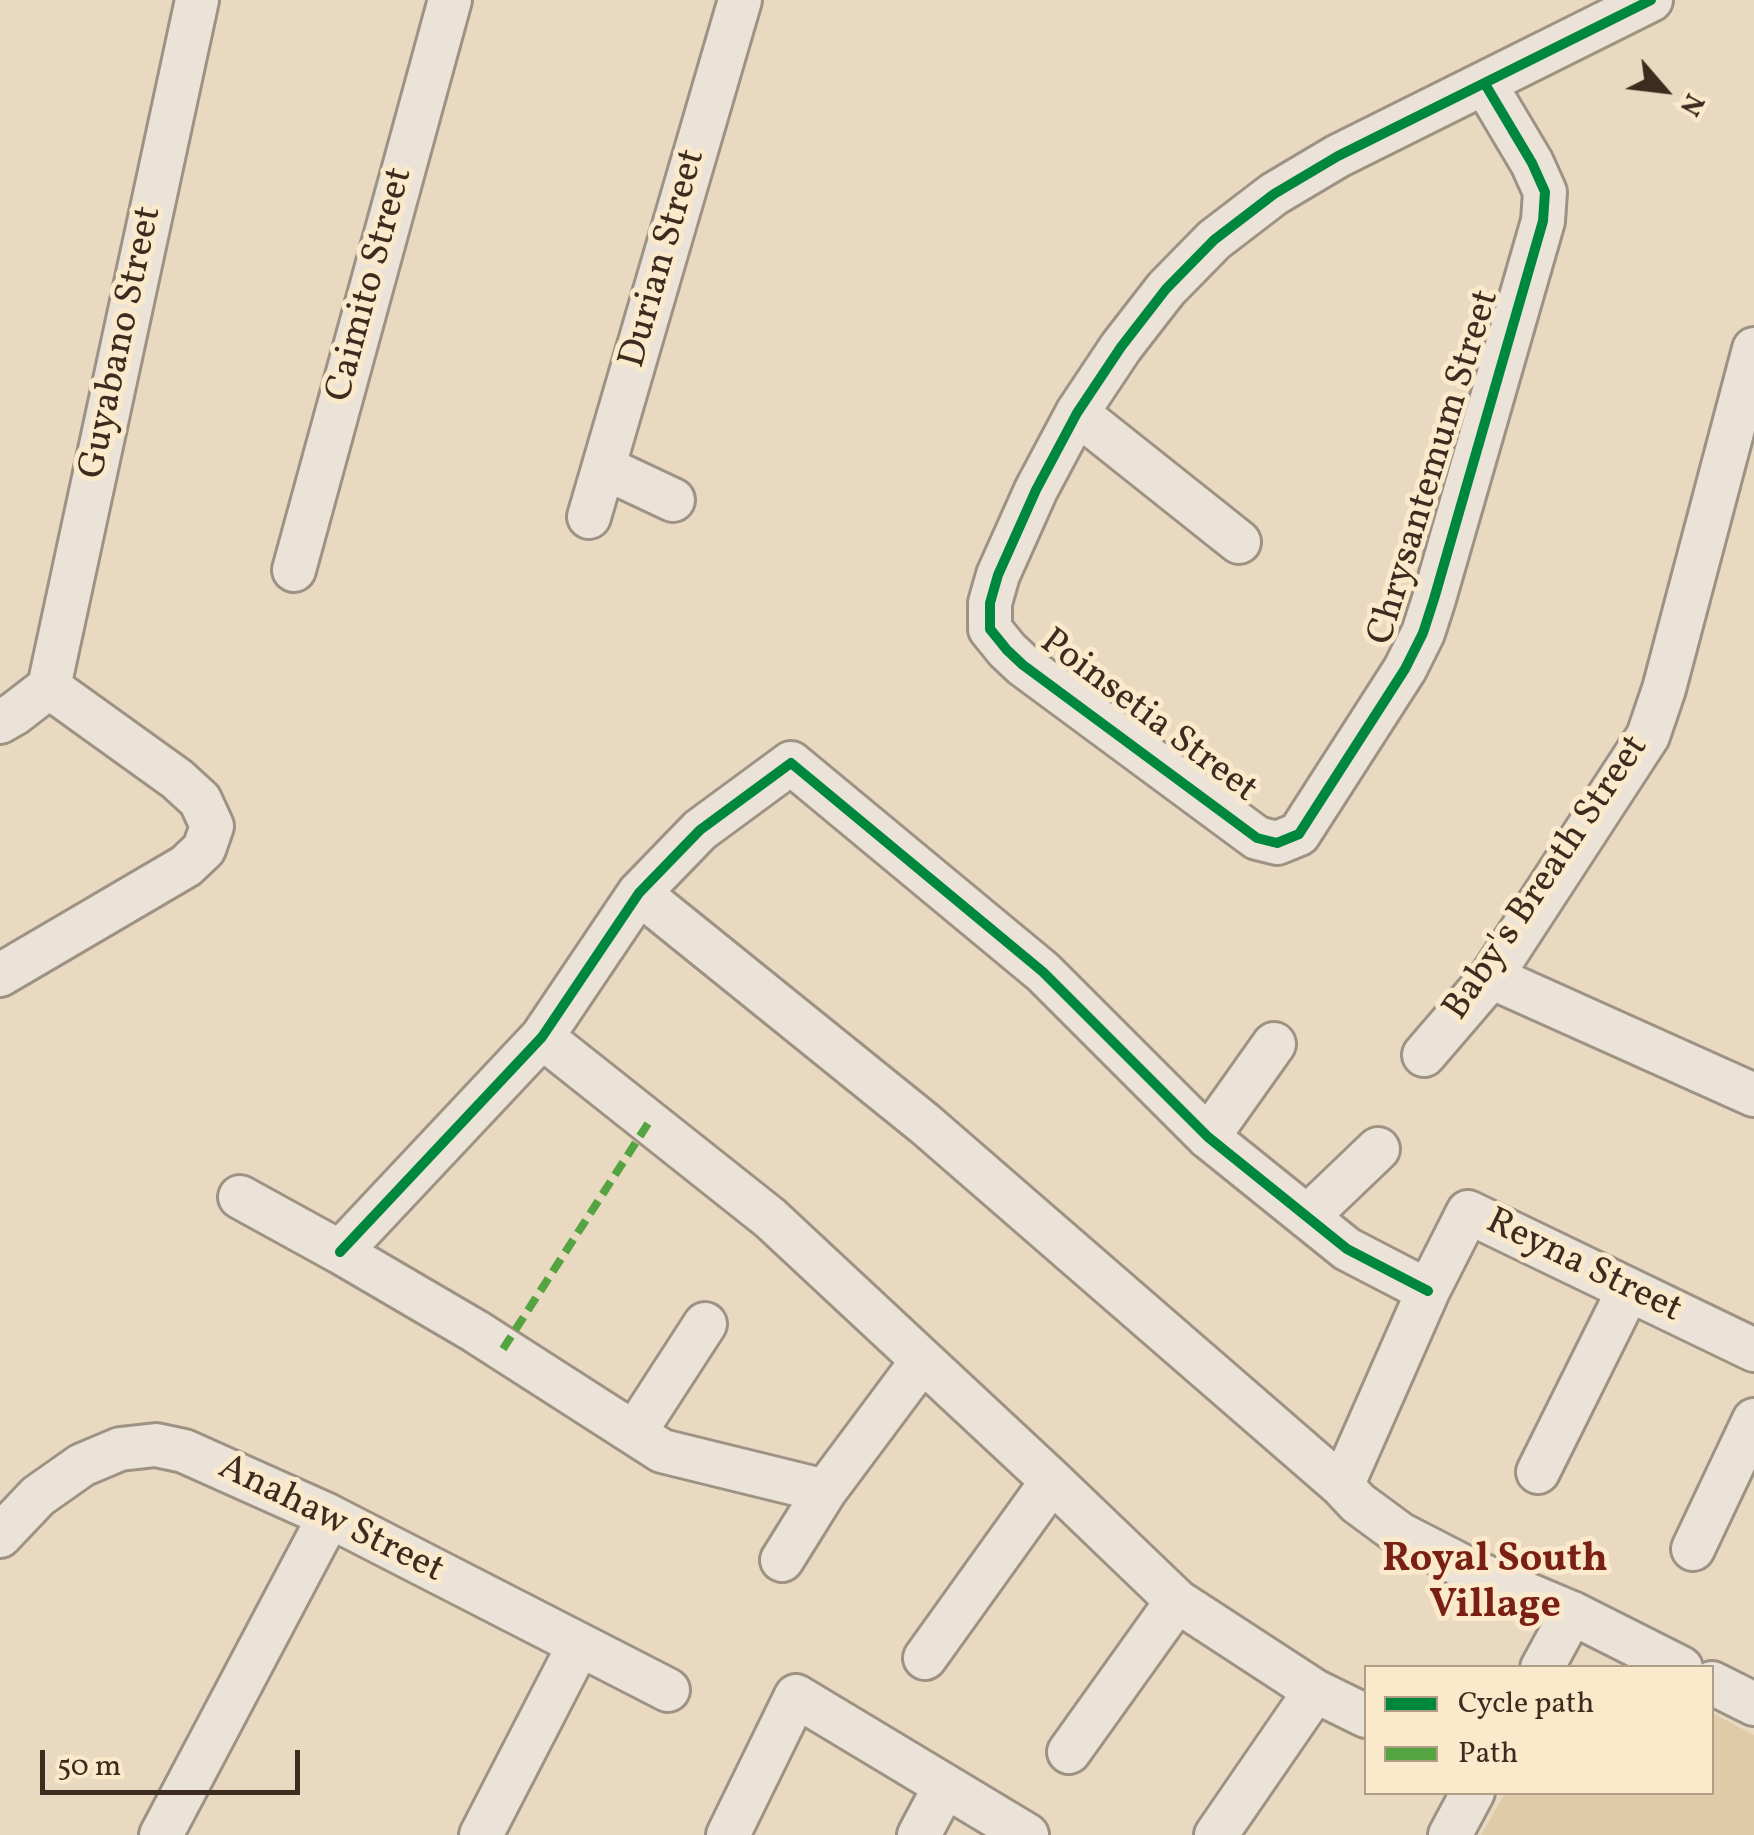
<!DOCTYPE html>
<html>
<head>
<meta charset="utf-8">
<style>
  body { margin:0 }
  #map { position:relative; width:1754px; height:1835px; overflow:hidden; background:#e8d9c0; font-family:Vollkorn,serif }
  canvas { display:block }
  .legend { position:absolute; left:1364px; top:1665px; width:350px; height:130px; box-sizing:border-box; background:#fbe9cb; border:2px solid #af9d86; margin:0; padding:12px 18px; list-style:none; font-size:30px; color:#3e2b1f }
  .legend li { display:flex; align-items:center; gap:20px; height:50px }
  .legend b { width:50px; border:2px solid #af9d86 }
  .north { position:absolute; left:1614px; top:40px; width:100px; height:100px; -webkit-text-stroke:8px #fbe9cb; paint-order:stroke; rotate:118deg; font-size:28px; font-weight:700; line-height:40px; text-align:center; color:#3e2b1f }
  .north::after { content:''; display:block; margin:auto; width:35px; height:45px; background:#3e2b1f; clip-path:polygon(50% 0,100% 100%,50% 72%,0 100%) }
  .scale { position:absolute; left:40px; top:1750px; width:260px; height:45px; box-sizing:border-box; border:5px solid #3e2b1f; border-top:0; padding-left:12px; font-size:30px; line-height:35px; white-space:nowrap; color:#3e2b1f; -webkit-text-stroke:8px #fbe9cb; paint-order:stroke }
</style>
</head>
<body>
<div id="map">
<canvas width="1754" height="1835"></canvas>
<ul class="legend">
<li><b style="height:12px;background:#00873e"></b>Cycle path</li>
<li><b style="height:12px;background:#54a441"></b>Path</li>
</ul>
<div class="north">N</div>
<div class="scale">50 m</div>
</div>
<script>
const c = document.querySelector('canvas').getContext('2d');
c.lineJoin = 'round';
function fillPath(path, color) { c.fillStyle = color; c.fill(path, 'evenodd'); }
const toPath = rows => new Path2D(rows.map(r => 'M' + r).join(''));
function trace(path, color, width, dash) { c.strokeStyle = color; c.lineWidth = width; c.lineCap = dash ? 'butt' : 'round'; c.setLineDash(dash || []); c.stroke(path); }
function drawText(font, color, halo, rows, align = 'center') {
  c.font = font + ' Vollkorn,serif'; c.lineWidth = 10; c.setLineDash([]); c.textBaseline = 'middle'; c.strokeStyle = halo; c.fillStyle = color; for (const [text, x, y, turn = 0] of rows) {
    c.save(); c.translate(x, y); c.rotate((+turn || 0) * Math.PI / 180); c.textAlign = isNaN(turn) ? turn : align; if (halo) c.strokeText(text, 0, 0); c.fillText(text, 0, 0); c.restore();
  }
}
const green = toPath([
  [1712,1713,1754,1735,1754,1835,1481,1835,1505,1793,1712,1792]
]);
const minor = toPath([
  [1485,84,1532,163,1545,192,1543,221,1434,599,1423,633,1405,669,1299,834,1277,843,1257,838,1023,665,1007,650,990,629,990,603,998,575,1036,490,1077,413,1121,347,1166,289,1214,240,1274,194,1338,156,1651,0],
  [1077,413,1239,542],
  [603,469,622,476,673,500],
  [589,517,740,0],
  [294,570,450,0],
  [49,687,197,0],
  [0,722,14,714,49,687],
  [639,893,925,1124,1342,1486,1358,1503,1400,1534,1470,1570,1572,1613,1681,1668],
  [0,975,186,866,204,849,212,826,200,800,177,779,49,687],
  [1491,977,1754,1095],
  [542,1037,770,1218,1052,1481,1177,1601,1315,1691,1366,1716],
  [1424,1055,1491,977,1648,736,1664,689,1754,349],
  [1208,1137,1274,1044],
  [240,1197,340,1252,475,1331,662,1451,825,1491],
  [1307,1217,1378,1149],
  [340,1252,542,1037,639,893,700,830,791,763,1043,972,1208,1137,1347,1249,1428,1291],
  [635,1432,705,1324],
  [1538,1472,1628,1291],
  [1342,1486,1428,1291,1468,1212,1754,1350],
  [0,1536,38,1496,82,1465,120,1449,156,1445,184,1451,327,1515,668,1690],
  [1693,1549,1754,1420],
  [782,1560,825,1491,922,1361],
  [925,1658,1052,1481],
  [1542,1668,1572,1613],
  [1712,1683,1754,1704],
  [1069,1752,1177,1601],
  [161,1835,319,1536,327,1515],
  [481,1835,579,1645],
  [728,1835,796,1696,1027,1835],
  [919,1835,945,1786],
  [1216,1835,1315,1691],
  [1450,1835,1473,1792]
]);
const quiet = toPath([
  [503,1349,649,1122]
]);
const cycleway = toPath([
  [1485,84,1532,163,1545,192,1543,221,1434,599,1423,633,1405,669,1299,834,1277,843,1257,838,1023,665,1007,650,990,629,990,603,998,575,1036,490,1077,413,1121,347,1166,289,1214,240,1274,194,1338,156,1651,0],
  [340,1252,542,1037,639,893,700,830,791,763,1043,972,1208,1137,1347,1249,1428,1291]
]);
const streetNames = [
  ["Durian Street",665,259,-74],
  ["Caimito Street",372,285,-75],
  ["Guyabano Street",123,343,-78],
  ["Chrysantemum Street",1436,468,-73],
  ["Poinsetia Street",1147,718,37],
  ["Baby's Breath Street",1548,879,-56],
  ["Reyna Street",1583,1268,26],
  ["Anahaw Street",330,1521,26]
];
const neighbourhoodNames = [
  ["Royal South",1495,1563],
  ["Village",1495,1609]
];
fillPath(green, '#e0cba9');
trace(minor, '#9d9283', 48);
trace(minor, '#ebe3d7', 42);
trace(quiet, '#54a441', 8, [15, 8]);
trace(cycleway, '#00873e', 10);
drawText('38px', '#3e2b1f', '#fbe9cb', streetNames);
drawText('bold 40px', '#7a1f14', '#fbe9cb', neighbourhoodNames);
</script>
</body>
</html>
